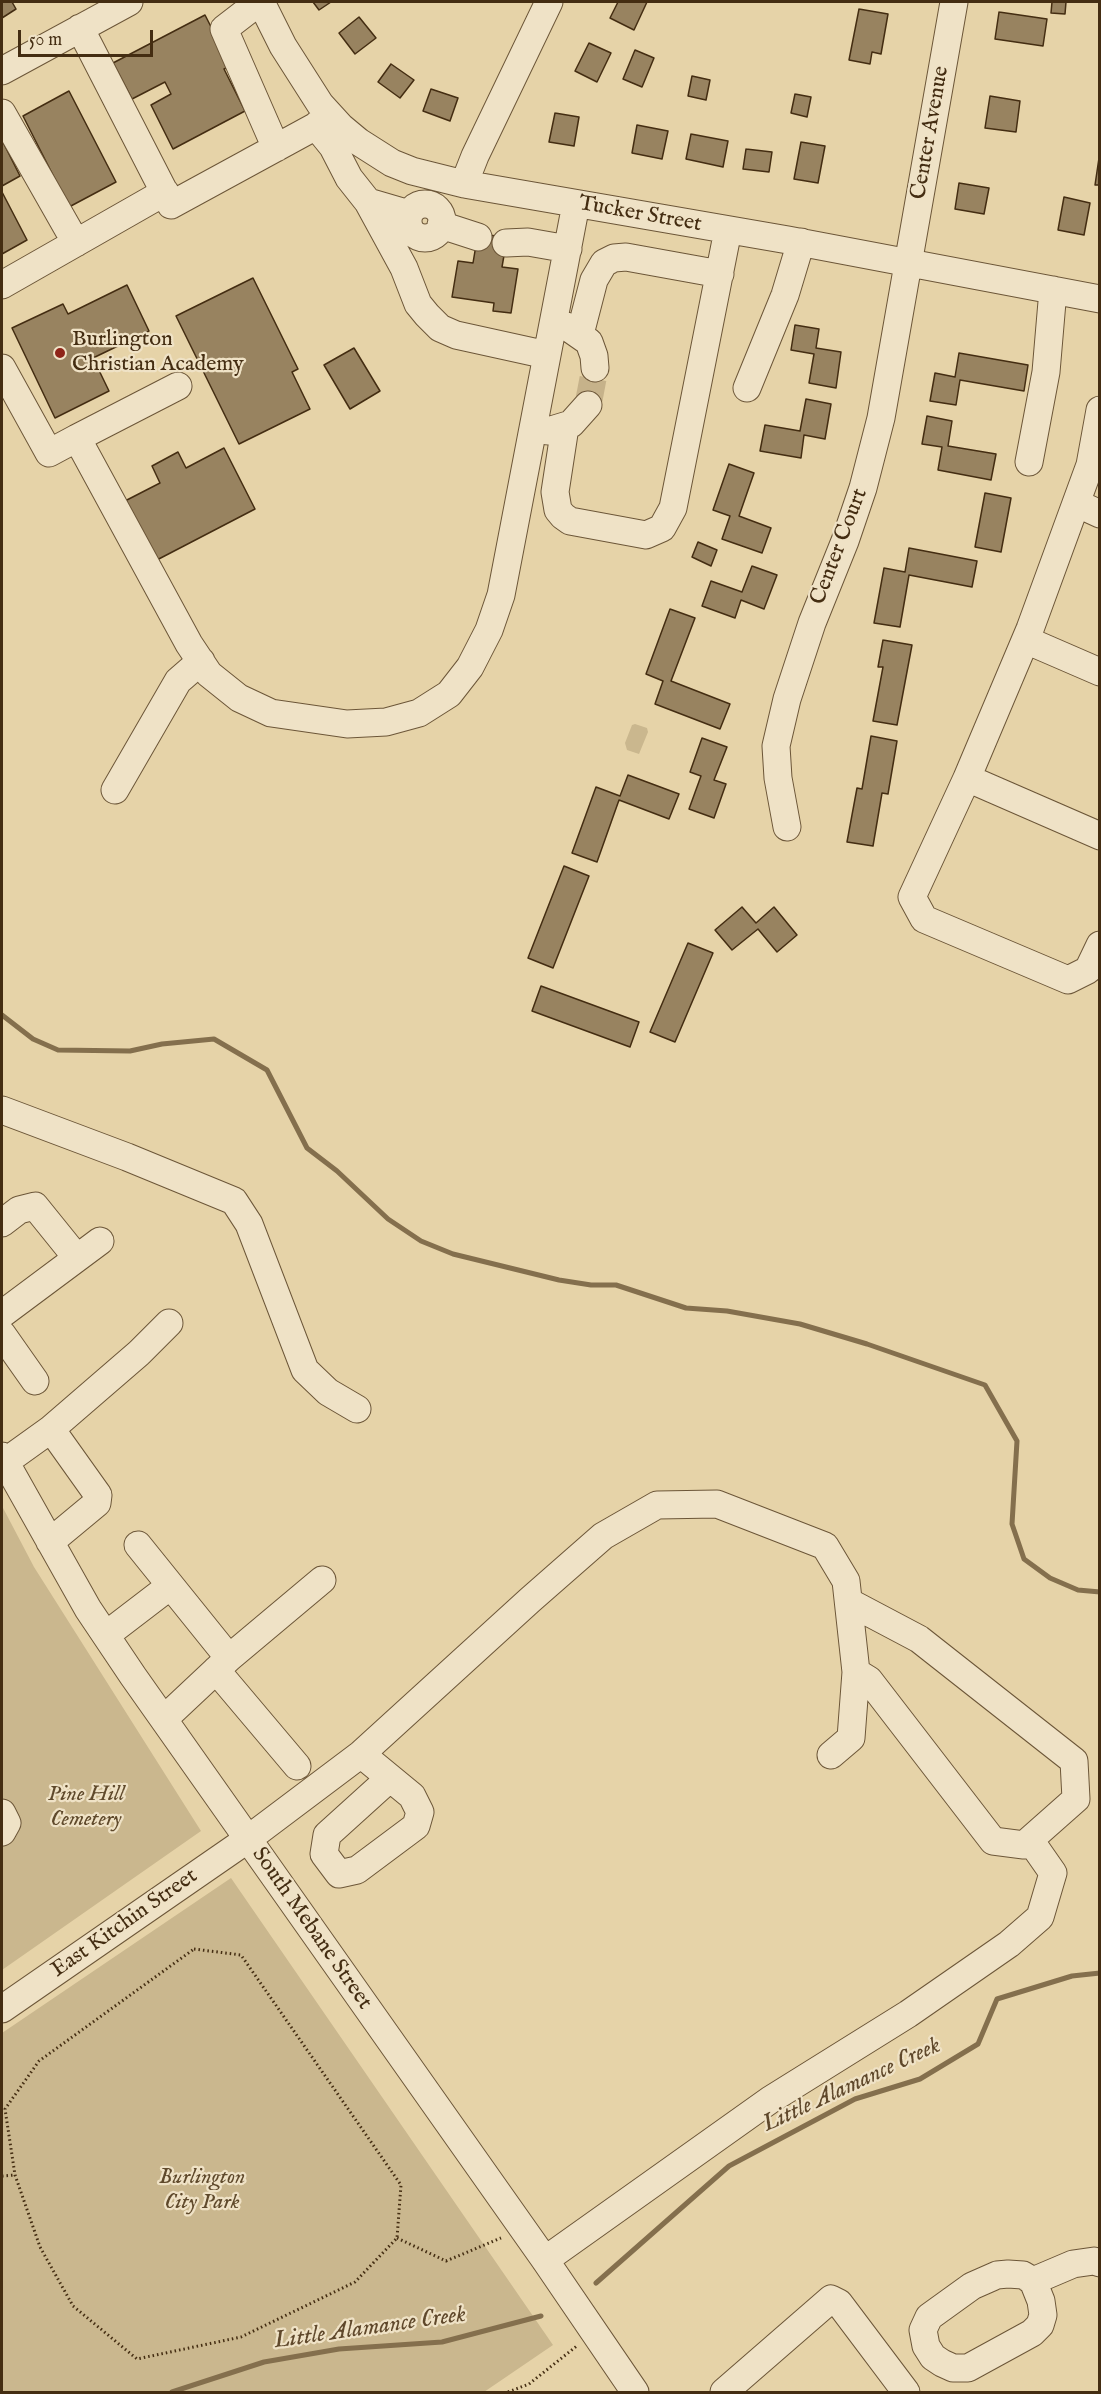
<!DOCTYPE html>
<html>
<head>
<meta charset="utf-8">
<style>
  body { margin:0 }
  #map { position:relative; width:1101px; height:2394px; overflow:hidden; background:#e6d3a8; font-family:"IM FELL English",serif }
  canvas { display:block }
  .frame { position:absolute; inset:0; border:3px solid #442d12; pointer-events:none }
  .scale { position:absolute; left:18px; top:30px; width:135px; height:27px; box-sizing:border-box; border:3px solid #442d12; border-top:0; padding-left:8px; font-size:18px; line-height:21px; white-space:nowrap; color:#442d12; -webkit-text-stroke:4px #efe2c6; paint-order:stroke }
</style>
</head>
<body>
<div id="map">
<canvas width="1101" height="2394"></canvas>
<div class="frame"></div>
<div class="scale">50 m</div>
</div>
<script>
const c = document.querySelector('canvas').getContext('2d');
c.lineJoin = 'round';
function fillPath(path, color) { c.fillStyle = color; c.fill(path, 'evenodd'); }
const toPath = rows => new Path2D(rows.map(r => 'M' + r).join(''));
function trace(path, color, width, dash) { c.strokeStyle = color; c.lineWidth = width; c.lineCap = dash ? 'butt' : 'round'; c.setLineDash(dash || []); c.stroke(path); }
function drawText(font, color, halo, rows, align = 'center') {
  c.font = font + ' "IM FELL English",serif'; c.lineWidth = 4.5; c.setLineDash([]); c.textBaseline = 'middle'; c.strokeStyle = halo; c.fillStyle = color; for (const [text, x, y, turn = 0] of rows) {
    c.save(); c.translate(x, y); c.rotate((+turn || 0) * Math.PI / 180); c.textAlign = isNaN(turn) ? turn : align; if (halo) c.strokeText(text, 0, 0); c.fillText(text, 0, 0); c.restore();
  }
}
const green = toPath([
  [635,724,647,728,648,732,639,754,627,750,625,743,632,725],
  [2,1506,34,1567,201,1831,2,1970],
  [231,1878,553,2345,484,2392,2,2392,2,2033]
]);
const stream = toPath([
  [2,1015,33,1039,58,1050,130,1051,162,1044,214,1039,267,1070,307,1148,337,1171,388,1219,421,1241,453,1254,559,1280,591,1285,616,1285,686,1308,727,1311,800,1324,867,1344,985,1385,1017,1441,1012,1524,1024,1559,1050,1578,1078,1590,1100,1592],
  [596,2283,729,2166,855,2099,920,2079,978,2044,997,1999,1072,1976,1100,1973],
  [172,2392,264,2362,339,2349,442,2342,541,2316]
]);
const building = toPath([
  [2,2,12,2,16,9,2,18,2,2],
  [313,2,331,2,319,10,313,2],
  [618,2,647,2,634,30,610,18,618,2],
  [1052,2,1066,2,1065,14,1051,13,1052,2],
  [859,9,888,14,881,54,872,52,870,64,849,60,859,9],
  [999,12,1047,19,1043,46,995,39,999,12],
  [205,15,231,66,224,69,245,111,173,149,151,105,171,94,165,82,132,99,113,63,205,15],
  [359,17,376,38,355,54,339,33,359,17],
  [589,43,611,53,597,82,575,71,589,43],
  [635,50,654,58,642,87,623,79,635,50],
  [391,64,414,80,400,98,378,82,391,64],
  [692,76,710,80,706,100,688,96,692,76],
  [431,89,458,98,450,121,423,111,431,89],
  [69,91,116,182,69,207,23,116,69,91],
  [795,94,811,97,807,117,791,113,795,94],
  [990,96,1020,101,1016,132,985,128,990,96],
  [555,113,579,117,574,146,549,142,555,113],
  [637,125,668,131,662,159,632,153,637,125],
  [691,134,728,141,723,167,686,159,691,134],
  [2,140,20,176,2,186,2,140],
  [801,142,825,146,818,183,794,179,801,142],
  [746,149,772,152,769,172,743,169,746,149],
  [1099,158,1100,158,1100,185,1095,185,1099,158],
  [959,183,989,188,984,214,955,209,959,183],
  [2,192,27,240,2,254,2,192],
  [1064,197,1090,203,1084,235,1058,230,1064,197],
  [478,233,507,238,502,267,518,269,511,313,493,311,494,303,452,297,458,261,473,263,478,233],
  [253,278,298,369,292,372,310,409,239,444,176,316,253,278],
  [127,285,149,331,93,358,109,391,55,418,12,328,63,304,68,314,127,285],
  [795,325,819,329,816,348,841,352,836,388,809,383,814,354,791,350,795,325],
  [354,348,380,391,350,409,324,365,354,348],
  [959,353,1028,365,1024,391,960,380,956,405,930,401,935,373,955,377,959,353],
  [806,399,831,404,825,439,804,435,801,458,760,451,765,425,800,431,806,399],
  [927,416,952,421,948,446,996,454,991,480,938,470,942,447,922,444,927,416],
  [224,448,255,509,153,562,123,502,160,483,152,466,178,452,186,468,224,448],
  [729,464,754,473,739,516,771,528,762,553,722,539,730,516,713,510,729,464],
  [985,493,1011,498,1001,552,975,547,985,493],
  [698,542,717,550,711,566,692,557,698,542],
  [909,548,977,561,972,587,909,575,900,627,874,623,884,568,905,572,909,548],
  [752,566,777,575,764,609,741,600,735,618,702,606,711,581,742,592,752,566],
  [670,609,695,618,671,681,730,704,720,729,655,704,663,681,646,674,670,609],
  [883,640,912,645,897,725,873,721,883,667,878,667,883,640],
  [871,736,897,741,888,794,882,793,873,846,847,842,857,788,862,789,871,736],
  [702,738,727,747,714,780,726,784,714,818,689,809,701,776,690,772,702,738],
  [628,775,679,794,669,819,619,800,597,862,572,853,596,787,620,796,628,775],
  [564,866,589,876,553,968,528,958,564,866],
  [742,907,756,923,774,907,797,935,777,952,758,929,732,950,715,930,742,907],
  [688,943,713,953,675,1042,650,1032,688,943],
  [541,986,639,1022,630,1047,532,1011,541,986]
]);
const minorTunnel = toPath([
  [588,405,595,368]
]);
const path = toPath([
  [194,1949,241,1955,401,2185,397,2238,355,2282,241,2337,137,2359,73,2306,40,2247,15,2175,5,2109,39,2061,194,1949],
  [2,2176,15,2175],
  [397,2238,446,2261,501,2238],
  [508,2392,529,2384,578,2345]
]);
const minor = toPath([
  [259,2,224,29,276,148],
  [261,2,283,46,320,104,341,127,359,142,392,163,412,171,464,184,788,240,1100,299],
  [80,28,171,205,316,126],
  [2,71,129,2],
  [2,113,76,243],
  [329,114,316,126,333,147,349,178,368,202],
  [464,184,475,156,549,2],
  '408 221a17 17 0 1 1 34 0a17 17 0 1 1-34 0Z',
  [409,214,368,202,404,268,418,304,427,315,440,328,456,335,547,355],
  [441,225,478,237],
  [506,243,528,242,568,249],
  [2,285,165,192],
  [566,326,589,342,594,356,595,368],
  [580,334,594,280,604,263,614,258,626,257,720,274],
  [2,368,49,453,77,438,189,644,209,674,239,698,271,713,347,724,386,722,419,713,449,694,470,667,489,630,501,595,576,204],
  [747,388,785,295,801,242],
  [1100,410,1090,465,1030,629,967,778,1100,836],
  [565,427,555,492,558,510,563,516,570,521,646,535,662,528,673,508,728,230],
  [548,431,571,424,588,405],
  [77,438,178,386],
  [1029,462,1046,372,1053,290],
  [1076,503,1100,514],
  [1026,640,1100,672],
  [967,778,912,897,924,919,1068,980,1088,970,1100,945],
  [115,790,178,681,201,661],
  [787,827,778,778,776,746,787,699,812,623,845,541,863,488,881,418,954,2],
  [2,1110,127,1157,234,1201,249,1224,305,1370,328,1392,357,1409],
  [2,1223,19,1210,35,1206,77,1258],
  [2,1314,100,1241],
  [2,1334,35,1381],
  [51,1429,139,1353,169,1323],
  [2,1456,88,1609,133,1676,545,2260,635,2392],
  [5,1462,51,1429,98,1495,97,1503,50,1542],
  [138,1545,229,1658],
  [849,1602,919,1639,1074,1761,1076,1799,1024,1845,993,1841,869,1680,856,1672],
  [106,1635,170,1586],
  [216,1670,297,1766],
  [164,1719,229,1658,322,1580],
  [361,1754,412,1796,420,1812,416,1826,357,1870,339,1874,324,1854,327,1835,390,1778],
  [2,1813,7,1823,2,1832],
  [2,2009,248,1839,361,1754,530,1600,603,1536,657,1505,717,1504,825,1546,846,1581,856,1672,851,1738,831,1755],
  [545,2260,770,2100,908,2014,1009,1944,1040,1917,1053,1873,1030,1840],
  [1008,2274,1023,2275,1033,2281,1041,2301,1043,2315,1040,2325,1032,2333,968,2368,953,2368,942,2363,933,2357,926,2346,923,2330,929,2317,972,2286,997,2275,1008,2274],
  [1033,2281,1073,2264,1094,2261,1100,2263],
  [724,2392,831,2299,839,2303,906,2392]
]);
const markers = [
  [60,353,6,"#8f2418"]
];
const streetNames = [
  ["Center Avenue",931,133,-80],
  ["Tucker Street",640,215,10],
  ["Center Court",840,547,-69],
  ["East Kitchin Street",125,1924,-35],
  ["South Mebane Street",311,1929,55]
];
const poiNames = [
  ["Burlington",72,340],
  ["Christian Academy",72,365]
];
const parkNames = [
  ["Pine Hill",86,1795],
  ["Cemetery",86,1820],
  ["Burlington",202,2178],
  ["City Park",202,2203]
];
const waterNames = [
  ["Little Alamance Creek",852,2086,-25],
  ["Little Alamance Creek",370,2329,-8]
];
fillPath(green, '#cab78e');
trace(stream, '#846f4d', 5);
fillPath(building, '#988360');
trace(building, '#442d12', 1.5);
trace(minorTunnel, '#c6b28a', 27, [27, 14]);
trace(minor, '#6c5638', 29);
trace(path, '#442d12', 3, [1.5, 3]);
trace(minor, '#efe2c6', 27);
for (const [x, y, r, color] of markers) { const dot = new Path2D(); dot.arc(x, y, r, 0, 2 * Math.PI); c.fillStyle = color; c.fill(dot); trace(dot, '#efe2c6', 2); }
drawText('22px', '#442d12', '#efe2c6', streetNames);
drawText('22px', '#442d12', '#efe2c6', poiNames, 'left');
drawText('italic 22px', '#5f492b', '#efe2c6', parkNames);
drawText('italic 24px', '#5f482b', '#efe2c6', waterNames);
</script>
</body>
</html>
